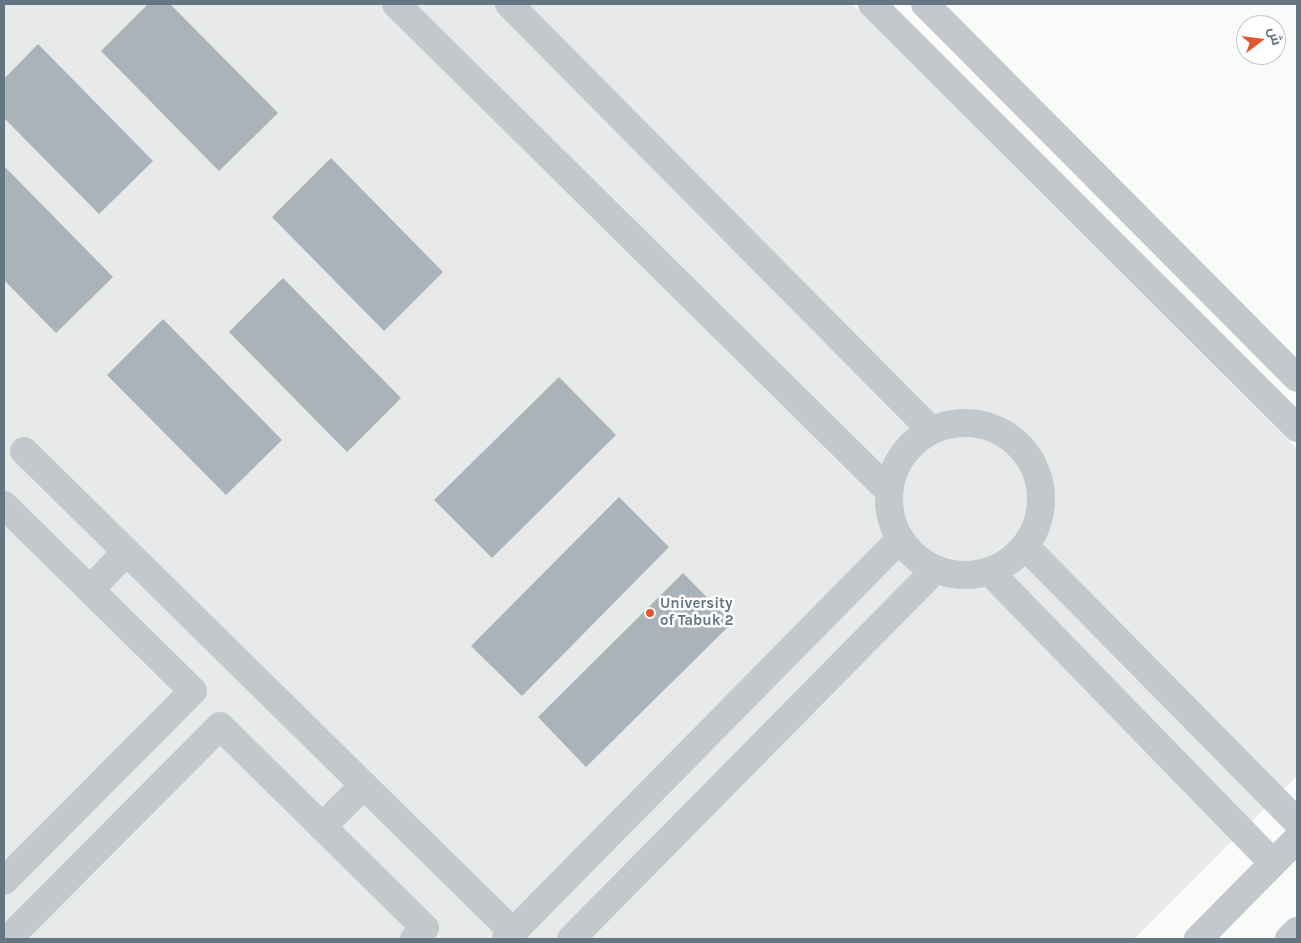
<!DOCTYPE html>
<html>
<head>
<meta charset="utf-8">
<style>
  body { margin:0 }
  #map { position:relative; width:1301px; height:943px; overflow:hidden; background:#fafaf8; font-family:Karla,Cairo,sans-serif }
  canvas { display:block }
  .frame { position:absolute; inset:0; border:5px solid #657683; pointer-events:none }
  .north { position:absolute; left:1236px; top:15px; width:50px; height:50px; box-sizing:border-box; background:#fff; border:1px solid #c1c8cd; border-radius:50%; rotate:75deg; font-size:14px; font-weight:700; line-height:20px; text-align:center; color:#657683 }
  .north::after { content:''; display:block; margin:auto; width:18px; height:22px; background:#e4572e; clip-path:polygon(50% 0,100% 100%,50% 72%,0 100%) }
</style>
</head>
<body>
<div id="map">
<canvas width="1301" height="943"></canvas>
<div class="frame"></div>
<div class="north">ش</div>
</div>
<script>
const c = document.querySelector('canvas').getContext('2d');
c.lineJoin = 'round';
function fillPath(path, color) { c.fillStyle = color; c.fill(path, 'evenodd'); }
const toPath = rows => new Path2D(rows.map(r => 'M' + r).join(''));
function trace(path, color, width, dash) { c.strokeStyle = color; c.lineWidth = width; c.lineCap = dash ? 'butt' : 'round'; c.setLineDash(dash || []); c.stroke(path); }
function drawText(font, color, halo, rows, align = 'center') {
  c.font = font + ' Karla,sans-serif'; c.lineWidth = 5; c.setLineDash([]); c.textBaseline = 'middle'; c.strokeStyle = halo; c.fillStyle = color; for (const [text, x, y, turn = 0] of rows) {
    c.save(); c.translate(x, y); c.rotate((+turn || 0) * Math.PI / 180); c.textAlign = isNaN(turn) ? turn : align; if (halo) c.strokeText(text, 0, 0); c.fillText(text, 0, 0); c.restore();
  }
}
const built = toPath([
  [4,4,852,4,1297,449,1297,776,1134,939,4,939]
]);
const building = toPath([
  [148,4,170,4,278,113,219,171,101,51],
  [38,44,153,161,99,214,4,118,4,79],
  [331,158,443,272,384,331,272,217],
  [4,166,113,277,56,333,4,280],
  [283,278,401,398,347,452,229,332],
  [163,319,282,440,226,495,107,375],
  [559,377,616,435,492,558,434,500],
  [619,497,669,547,522,696,471,646],
  [683,573,732,623,586,767,538,717]
]);
const minor = toPath([
  [396,4,888,490],
  [509,4,931,430],
  [872,4,1297,428],
  [925,4,1297,378],
  '889 499a76 76 0 1 1 152 0a76 76 0 1 1-152 0Z',
  [24,451,513,932],
  [4,505,193,691,4,881],
  [1025,546,1297,822],
  [989,571,1273,863],
  [90,590,126,552],
  [322,827,364,785],
  [8,939,220,726,425,928,414,939],
  [506,939,900,539],
  [571,939,935,570],
  [1198,939,1297,839],
  [1289,939,1297,931]
]);
const markers = [
  [650,613,5,"#e4572e"]
];
const poiNames = [
  ["University",660,604],
  ["of Tabuk 2",660,621]
];
fillPath(built, '#e8e9e9');
fillPath(building, '#aab3b9');
trace(minor, '#c3c8cc', 28);
for (const [x, y, r, color] of markers) { const dot = new Path2D(); dot.arc(x, y, r, 0, 2 * Math.PI); c.fillStyle = color; c.fill(dot); trace(dot, '#fff', 2); }
drawText('bold 15px', '#657683', '#fff', poiNames, 'left');
</script>
</body>
</html>
